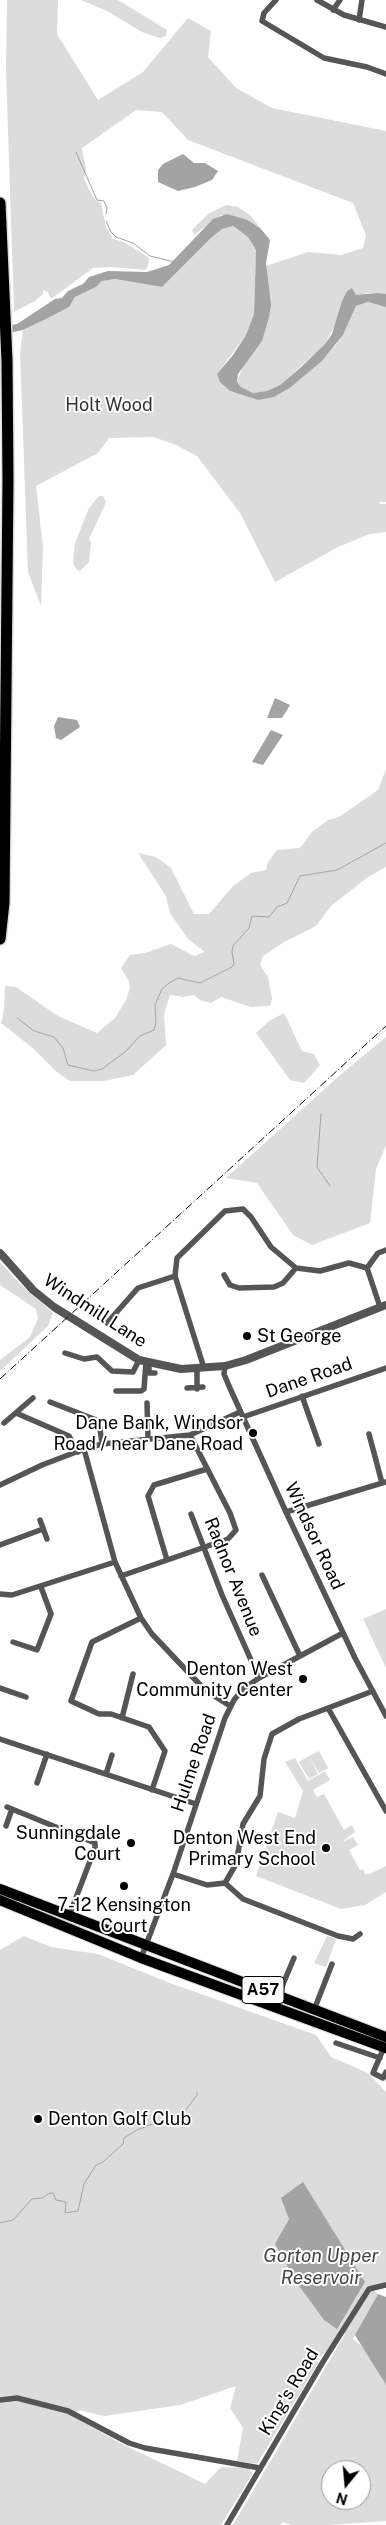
<!DOCTYPE html>
<html>
<head>
<meta charset="utf-8">
<style>
  body { margin:0 }
  #map { position:relative; width:386px; height:2525px; overflow:hidden; background:#fff; font-family:"Public Sans",sans-serif }
  canvas { display:block }
  .north { position:absolute; left:321px; top:2460px; width:50px; height:50px; box-sizing:border-box; background:#fff; border:1px solid #999; border-radius:50%; rotate:197deg; font-size:14px; font-weight:700; line-height:20px; text-align:center; color:#000 }
  .north::after { content:''; display:block; margin:auto; width:18px; height:22px; background:#000; clip-path:polygon(50% 0,100% 100%,50% 72%,0 100%) }
</style>
</head>
<body>
<div id="map">
<canvas width="386" height="2525"></canvas>
<div class="north">N</div>
</div>
<script>
const c = document.querySelector('canvas').getContext('2d');
c.lineJoin = 'round';
function fillPath(path, color) { c.fillStyle = color; c.fill(path, 'evenodd'); }
const toPath = rows => new Path2D(rows.map(r => 'M' + r).join(''));
function trace(path, color, width, dash) { c.strokeStyle = color; c.lineWidth = width; c.lineCap = dash ? 'butt' : 'round'; c.setLineDash(dash || []); c.stroke(path); }
function drawText(font, color, halo, rows, align = 'center') {
  c.font = font + ' "Public Sans",sans-serif'; c.lineWidth = 4; c.setLineDash([]); c.textBaseline = 'middle'; c.strokeStyle = halo; c.fillStyle = color; for (const [text, x, y, turn = 0] of rows) {
    c.save(); c.translate(x, y); c.rotate((+turn || 0) * Math.PI / 180); c.textAlign = isNaN(turn) ? turn : align; if (halo) c.strokeText(text, 0, 0); c.fillText(text, 0, 0); c.restore();
  }
}
const green = toPath([
  [7,0,58,0,57,34,98,100,143,72,188,18,211,31,208,57,236,88,272,108,386,131,386,294,368,293,342,301,339,317,325,344,280,385,267,391,253,393,241,387,237,382,244,364,267,281,266,266,308,252,341,255,363,248,366,235,353,203,188,140,162,112,136,110,82,148,86,170,84,179,94,199,101,203,106,227,113,239,124,242,149,258,148,266,145,270,111,267,93,268,51,299,48,292,43,290,43,294,35,301,14,312,6,70],
  [81,0,118,0,167,30,166,36,160,38,142,32,107,11],
  [226,205,238,207,251,216,261,229,248,220,221,215,194,235,192,230,208,214],
  [233,226,248,237,256,250,254,314,246,335,217,374,220,382,230,391,258,400,291,387,322,361,335,346,343,335,356,306,368,302,386,307,386,502,379,502,380,504,386,504,386,532,370,534,338,547,275,582,240,513,197,456,174,444,153,437,109,438,98,453,36,486,43,547,41,606,28,572,20,352,23,330,69,307,75,297,96,287,102,281,115,279,162,287,211,238,222,229],
  [99,496,103,496,106,502,89,539,91,543,89,562,80,571,77,570,73,563,75,543,89,508],
  [386,769,386,867,368,877,332,905,316,926,284,942,263,956,260,965,268,977,272,999,270,1006,251,1007,221,997,211,1003,200,1000,194,995,183,997,170,995,164,1014,166,1045,133,1075,104,1081,70,1081,58,1073,34,1049,1,1023,4,1010,5,986,16,987,58,1016,97,1033,115,1018,126,1000,130,988,129,981,121,968,130,955,145,953,171,944,194,956,205,952,188,939,170,913,166,896,138,853,156,857,171,868,194,914,209,914,233,886,251,873,266,870,268,862,277,850,300,848,312,832,328,820,339,817,378,790],
  [284,1013,302,1051,314,1054,320,1065,304,1083,290,1080,256,1033,269,1021],
  [386,1037,386,1145,376,1169,370,1223,312,1245,293,1235,257,1183,226,1178,339,1076],
  [0,1262,20,1284,53,1313,48,1326,0,1371,0,1360,30,1337,38,1318,36,1309,0,1285],
  [386,1609,386,1668,363,1619],
  [319,1751,328,1768,319,1773,309,1756],
  [309,1756,318,1774,309,1779,299,1762],
  [295,1758,308,1781,325,1771,330,1780,313,1790,317,1797,324,1794,344,1830,352,1825,355,1832,342,1842,353,1837,358,1845,349,1850,360,1870,363,1869,365,1874,370,1874,386,1866,386,1892,365,1905,341,1909,256,1876,278,1812,295,1818,303,1791,285,1762],
  [24,1936,51,1947,98,1954,170,1983,316,2035,331,2057,368,2073,386,2092,386,2283,369,2286,378,2294,353,2339,362,2346,386,2385,386,2521,329,2525,291,2525,283,2522,280,2525,233,2525,345,2334,339,2330,341,2334,330,2347,322,2356,316,2358,318,2363,257,2464,237,2461,243,2428,230,2408,236,2386,180,2405,104,2416,79,2410,74,2417,120,2443,205,2484,221,2467,248,2468,253,2473,221,2525,0,2525,0,1950],
  [289,2219,361,2279,365,2282,276,2244],
  [331,2470,361,2470,361,2500,331,2500],
  [327,1936,336,1939,326,1967,314,1963]
]);
const water = toPath([
  [183,154,194,163,205,163,218,171,212,180,195,187,178,191,158,182,158,170,163,164],
  [227,214,248,220,261,229,270,240,266,263,271,305,269,317,262,341,238,374,237,382,241,387,253,393,267,391,280,385,300,368,325,344,332,334,342,301,347,291,352,288,356,295,378,293,386,294,386,307,368,302,356,306,343,335,322,361,291,387,274,397,258,400,230,391,220,382,217,374,233,355,246,335,254,314,256,250,248,237,233,226,222,229,211,238,162,287,115,279,102,281,96,287,75,297,69,307,48,318,23,330,0,335,0,327,17,324,55,299,62,298,68,291,83,284,89,277,108,271,147,272,169,265,213,219],
  [275,698,290,705,282,718,267,718],
  [58,717,77,720,80,727,61,740,56,738,54,726],
  [271,730,283,735,263,765,252,762],
  [303,2182,365,2282,337,2329,324,2320,297,2283,275,2244,289,2219,281,2198],
  [378,2294,386,2297,386,2385,355,2335]
]);
const stream = toPath([
  [76,152,97,200,104,201,107,208,106,214],
  [106,221,111,232,116,237,133,243,150,256,175,262],
  [17,1018,34,1031,54,1037,63,1048,68,1065,94,1071,102,1069,125,1052,140,1036,154,1030,156,1022,155,1005,162,989,169,983,178,978,200,983,232,967,234,964,232,952,233,946,249,928,252,916,269,917,277,907,287,903,300,876,337,870,386,843],
  [321,1114,317,1167,330,1186],
  [0,2223,13,2220,32,2199,42,2198,50,2193,53,2193,56,2200,66,2202,65,2213,78,2211,84,2184,96,2165,103,2162,123,2144,124,2138,137,2130,184,2112,197,2095,197,2092]
]);
const minor = toPath([
  [276,0,264,13,262,21,324,58,367,67,386,74],
  [317,0,344,15,386,27],
  [333,10,340,0],
  [359,20,362,0],
  [367,1268,378,1253,386,1250],
  [224,1275,230,1285,239,1288,274,1287,283,1283,296,1268],
  [107,1323,138,1288,175,1276],
  [65,1353,84,1359,97,1357,112,1371,133,1372,139,1360],
  [149,1365,149,1373,155,1373],
  [225,1366,224,1374,229,1386,286,1512,355,1658,386,1716],
  [204,1368,175,1276,177,1258,225,1211,243,1209,251,1217,271,1247,296,1268,320,1271,349,1263,367,1268,380,1307],
  [187,1388,203,1387],
  [197,1389,197,1368],
  [116,1391,141,1391,144,1389,146,1362],
  [302,1396,319,1444],
  [50,1402,99,1421,102,1444],
  [147,1403,148,1439],
  [16,1413,69,1436,78,1452],
  [243,1417,386,1368],
  [4,1423,33,1398],
  [369,1434,382,1483],
  [84,1449,115,1562,141,1618,152,1634,205,1690,230,1706],
  [0,1485,42,1465,84,1449,102,1444,190,1435,240,1412],
  [286,1512,386,1482],
  [191,1514,222,1595,259,1678],
  [40,1520,47,1539],
  [0,1545,43,1529],
  [167,1560,148,1496,154,1485,207,1469],
  [262,1575,300,1656],
  [121,1576,228,1539,236,1530,230,1513,190,1435],
  [0,1594,12,1595,115,1562],
  [141,1618,92,1642,71,1701,99,1714,111,1714,149,1727,165,1751,152,1790],
  [13,1642,37,1650,51,1614,41,1587],
  [0,1688,26,1697],
  [328,1708,386,1811],
  [122,1718,133,1674],
  [0,1739,196,1804],
  [106,1774,112,1755],
  [37,1783,47,1754],
  [7,1807,95,1843,95,1848,69,1916],
  [6,1826,12,1809],
  [173,1874,207,1885,225,1883,236,1864,243,1824,260,1796,264,1759,272,1734,299,1719,373,1691],
  [225,1883,243,1899,338,1936,353,1939,360,1934],
  [141,1958,173,1874,225,1718,234,1700,243,1689,259,1678,343,1633],
  [278,1996,294,1958],
  [314,2010,332,1964],
  [336,2043,380,2058],
  [385,2045,373,2073,383,2078,386,2072],
  [0,2400,17,2398,68,2411,129,2443,145,2448,260,2468],
  [227,2525,321,2365,369,2289,386,2285]
]);
const tertiary = toPath([
  [0,1253,33,1290,54,1307,139,1360,181,1369,225,1366,246,1360,386,1305]
]);
const trunk = toPath([
  [0,1889,386,2037],
  [0,1900,141,1958,386,2048]
]);
const motorway = toPath([
  [0,203,7,361,8,480,4,903,0,939]
]);
const rail = toPath([
  [0,1379,386,1026]
]);
const markers = [
  [247,1336,5,"#000"],
  [253,1433,5,"#000"],
  [303,1679,5,"#000"],
  [131,1843,5,"#000"],
  [326,1848,5,"#000"],
  [124,1886,5,"#000"],
  [38,2119,5,"#000"]
];
const shields = [
  [263,1990,42]
];
const shieldNames = [
  ["A57",263,1990]
];
const parkNames = [
  ["Holt Wood",109,405]
];
const streetNames = [
  ["Windmill Lane",95,1311,33],
  ["Dane Road",309,1378,-19],
  ["Windsor Road",314,1536,65],
  ["Radnor Avenue",233,1577,68],
  ["Hulme Road",194,1763,-71],
  ["King's Road",289,2392,-59]
];
const poiNames = [
  ["St George",257,1336,"left"],
  ["Dane Bank, Windsor",243,1423],
  ["Road / near Dane Road",243,1444],
  ["Denton West",293,1669],
  ["Community Center",293,1690],
  ["Sunningdale",121,1833],
  ["Court",121,1854],
  ["Denton West End",316,1838],
  ["Primary School",316,1859],
  ["7-12 Kensington",124,1905,"center"],
  ["Court",124,1926,"center"],
  ["Denton Golf Club",48,2119,"left"]
];
const waterNames = [
  ["Gorton Upper",321,2256],
  ["Reservoir",321,2278]
];
fillPath(green, '#dcdcdc');
fillPath(water, '#a3a3a3');
trace(stream, '#a3a3a3', 1);
trace(trunk, '#dbdbdb', 12);
trace(motorway, '#dbdbdb', 14);
trace(minor, '#555', 5.5);
trace(tertiary, '#555', 8);
trace(trunk, '#000', 10);
trace(motorway, '#000', 11);
trace(rail, '#000', 1, [8, 2.5, 1, 2.5]);
for (const [x, y, r, color] of markers) { const dot = new Path2D(); dot.arc(x, y, r, 0, 2 * Math.PI); c.fillStyle = color; c.fill(dot); trace(dot, '#fff', 2); }
for (const [x, y, w] of shields) { const box = new Path2D(); box.roundRect(x - w / 2, y - 13.5, w, 27, 4); c.fillStyle = '#fff'; c.fill(box); trace(box, '#000', 1); }
drawText('bold 16px', '#000', null, shieldNames);
drawText('18px', '#333', '#fff', parkNames);
drawText('18px', '#000', '#fff', streetNames);
drawText('18px', '#000', '#fff', poiNames, 'right');
drawText('italic 19px', '#444', '#fff', waterNames);
</script>
</body>
</html>
